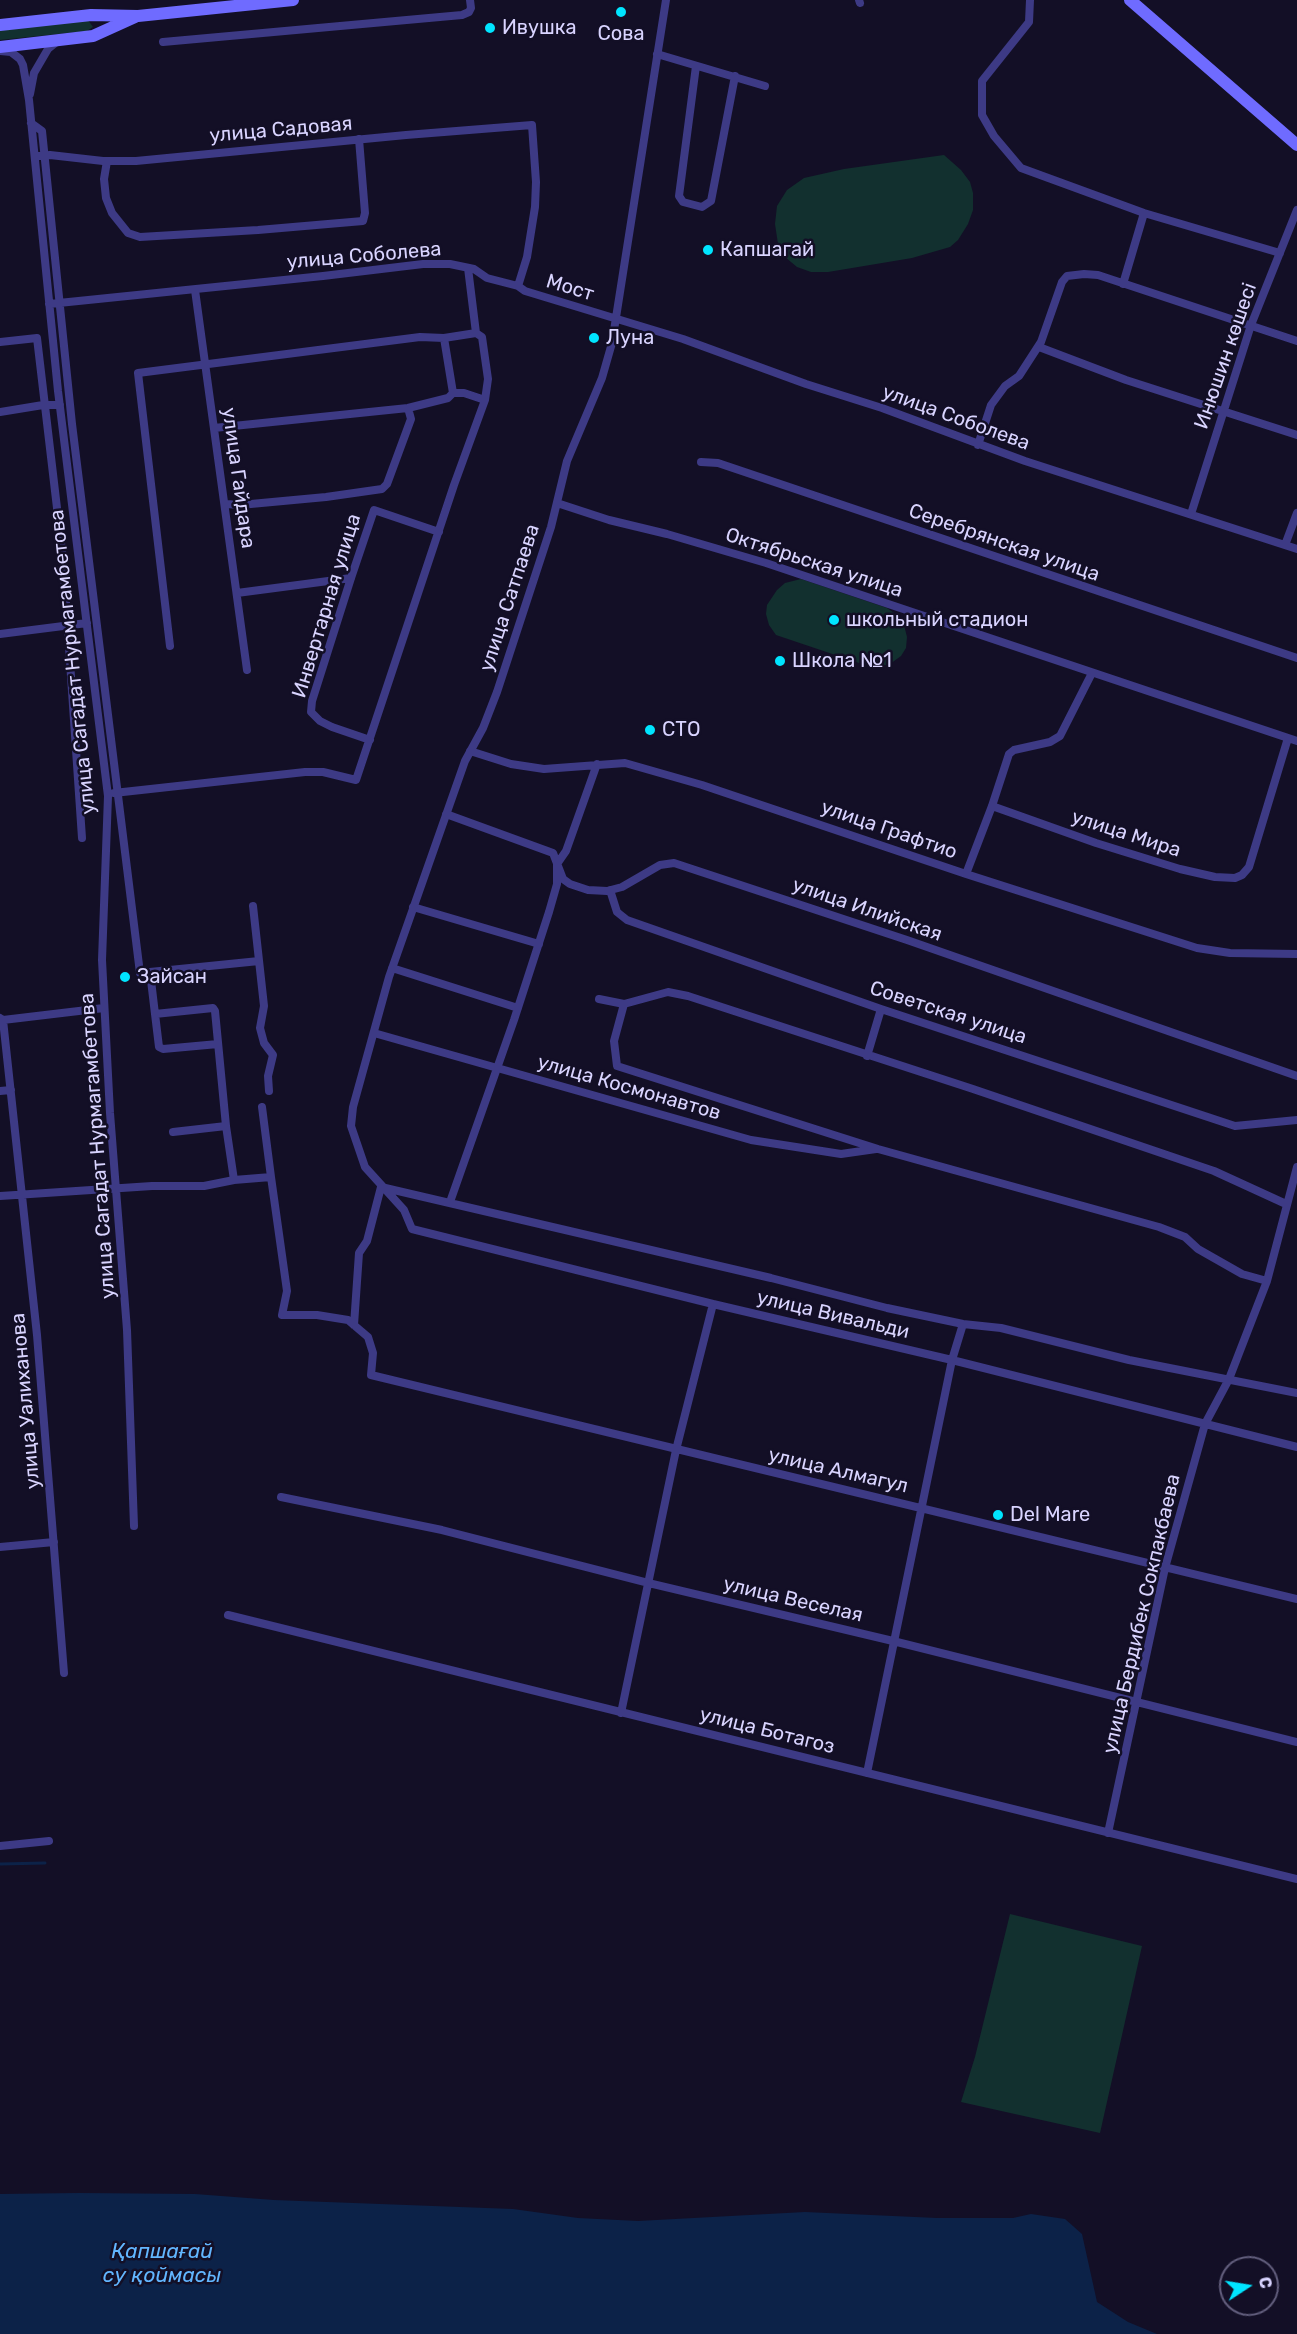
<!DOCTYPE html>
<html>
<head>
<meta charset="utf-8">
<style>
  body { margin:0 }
  #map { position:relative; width:1297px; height:2334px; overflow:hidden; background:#130f26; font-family:Rubik,sans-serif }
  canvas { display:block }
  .north { position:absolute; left:1219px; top:2256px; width:60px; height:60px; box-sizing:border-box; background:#130f26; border:2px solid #625e7d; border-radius:50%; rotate:78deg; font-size:16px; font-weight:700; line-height:24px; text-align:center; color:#d9d4ff }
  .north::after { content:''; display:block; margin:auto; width:21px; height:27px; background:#00e5ff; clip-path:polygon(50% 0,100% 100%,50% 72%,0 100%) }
</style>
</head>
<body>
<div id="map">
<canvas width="1297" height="2334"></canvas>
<div class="north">С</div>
</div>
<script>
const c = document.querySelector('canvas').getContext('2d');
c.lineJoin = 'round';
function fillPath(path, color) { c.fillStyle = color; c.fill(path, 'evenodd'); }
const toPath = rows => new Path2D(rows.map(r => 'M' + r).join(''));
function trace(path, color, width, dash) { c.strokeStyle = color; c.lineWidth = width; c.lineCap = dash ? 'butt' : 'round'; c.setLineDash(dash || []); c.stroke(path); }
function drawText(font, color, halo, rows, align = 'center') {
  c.font = font + ' Rubik,sans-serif'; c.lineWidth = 5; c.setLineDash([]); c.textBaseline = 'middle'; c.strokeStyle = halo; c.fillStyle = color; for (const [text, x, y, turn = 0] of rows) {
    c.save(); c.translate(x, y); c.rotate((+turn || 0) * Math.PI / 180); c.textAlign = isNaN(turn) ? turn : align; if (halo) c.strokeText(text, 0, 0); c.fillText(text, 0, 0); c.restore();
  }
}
const green = toPath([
  [88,20,93,27,87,31,0,40,0,29],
  [944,155,961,170,970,182,973,193,973,210,968,224,958,240,950,247,912,258,828,272,811,272,797,267,785,257,778,244,775,224,777,206,787,190,804,178,844,169],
  [801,579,887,608,897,615,904,625,907,637,906,648,901,656,890,664,874,668,776,635,769,625,766,614,767,605,777,590,785,583],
  [1010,1914,1142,1946,1100,2133,961,2102,975,2057]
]);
const water = toPath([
  [79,2193,195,2194,274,2200,513,2209,578,2218,638,2221,805,2212,937,2218,1013,2218,1031,2214,1065,2219,1082,2234,1097,2302,1128,2322,1157,2334,0,2334,0,2194]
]);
const stream = toPath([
  [0,1864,45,1863]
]);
const street = toPath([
  [666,0,612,343,602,378,567,461,551,527,497,692,483,728,465,761,389,977,353,1107,351,1126,365,1167,404,1210,412,1229,713,1304,952,1360,1297,1447],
  [859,0,860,3],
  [1030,0,1029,22,982,81,982,115,994,136,1021,168,1144,213,1280,253],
  [163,42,462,15,469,12,471,8,470,0],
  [0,51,11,52,20,59,23,65,29,100,58,391,108,796,102,960,110,1113,127,1330,134,1526],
  [657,54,765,86],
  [696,66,679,196,683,202,702,207,711,201,735,76],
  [30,94,34,73,48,49,58,41],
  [31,123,42,131,72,424,140,973,259,961],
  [39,156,50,155,103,161,136,161,406,135,532,125,536,182,535,207,527,257,518,286],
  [107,161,104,179,106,198,112,213,128,233,140,237,258,230,363,221,365,213,359,139],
  [468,268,476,333,482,337,488,379,485,400],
  [1123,284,1144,213],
  [195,290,247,670],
  [49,304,323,276,423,264,450,264,474,269,487,278,518,286,525,291,683,339,806,384,882,408,1025,461,1297,549],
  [0,342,37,338,63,559,82,838],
  [1039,347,1126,380,1297,435],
  [0,412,43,405,60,405],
  [214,428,408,408,448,398,453,393,444,338],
  [978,445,991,405,1005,386,1019,376,1041,342,1062,282,1067,276,1084,274,1098,275,1297,341],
  [701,462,718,463,1297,658],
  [557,503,609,520,667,534,766,563,1297,741],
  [226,504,240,505,326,497,382,489,387,484,411,419,408,408],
  [1191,514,1251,325,1297,210],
  [1285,545,1297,513],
  [237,593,351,578],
  [0,634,87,623],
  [170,646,138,373,420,337,444,338,476,333],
  [370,740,332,727,320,721,311,712,312,701,351,578,374,510,439,532],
  [470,751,511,764,544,769,625,763,702,785,966,874,1197,948,1230,953,1297,954],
  [114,793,305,772,323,772,356,780,454,485,485,400,464,393,453,393],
  [992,806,1096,843,1180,869,1215,877,1235,878,1242,875,1249,867,1288,738],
  [446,814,553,853,563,879,570,884,588,890,607,891,622,887,660,865,674,863,907,940,1297,1076],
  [966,874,992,806,1009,754,1014,750,1050,742,1060,736,1092,673],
  [610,890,617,912,627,920,881,1009,1235,1126,1297,1120],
  [253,906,264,1006,260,1028,264,1043,273,1055,268,1076,269,1091],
  [413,907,539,944],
  [392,968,518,1008],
  [150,972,155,1014,213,1008,215,1011,226,1126,173,1132],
  [599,999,624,1004,668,992,688,996,973,1089,1214,1171,1286,1204],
  [624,1004,614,1041,617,1066,878,1149,1159,1227,1185,1237,1198,1249,1242,1274,1267,1281],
  [155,1014,159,1047,163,1049,218,1044],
  [0,1018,3,1020,104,1008],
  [3,1020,37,1335,64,1673],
  [374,1033,751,1140,841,1154,876,1149],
  [867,1056,881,1009],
  [0,1091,11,1090],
  [226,1126,234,1180],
  [271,1177,287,1291,282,1315,317,1315,348,1320,368,1337,373,1353,371,1375,1297,1599],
  [381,1187,771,1278,887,1308,963,1324,1001,1328,1129,1360,1297,1393],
  [0,1196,152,1186,204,1186,234,1180,271,1177,262,1107],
  [450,1202,514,1020,549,912,557,884,557,864,566,851,597,764],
  [354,1325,359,1253,367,1241,381,1187],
  [281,1497,442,1530,649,1583,893,1641,1297,1742],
  [0,1547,54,1542],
  [228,1615,1297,1879],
  [621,1713,676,1450,713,1304],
  [867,1773,952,1360,963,1324],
  [1108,1833,1165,1568,1205,1424,1229,1379,1267,1281,1297,1167],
  [0,1846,49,1841]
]);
const secondary = toPath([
  [1130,0,1297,145],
  [0,25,91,15,138,16,293,0],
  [0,47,93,36,135,17]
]);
const markers = [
  [621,12,6,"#00e5ff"],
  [490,28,6,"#00e5ff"],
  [708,250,6,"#00e5ff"],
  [594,338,6,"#00e5ff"],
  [834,620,6,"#00e5ff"],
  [780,661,6,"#00e5ff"],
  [650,730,6,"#00e5ff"],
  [125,977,6,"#00e5ff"],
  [998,1515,6,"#00e5ff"]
];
const poiNames = [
  ["Ивушка",502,28],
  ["Сова",621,34,"center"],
  ["Капшагай",720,250],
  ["Луна",606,338],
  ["школьный стадион",846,620],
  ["Школа №1",792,661],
  ["СТО",662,730],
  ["Зайсан",137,977],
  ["Del Mare",1010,1515]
];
const streetNames = [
  ["улица Садовая",281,130,-5],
  ["улица Соболева",364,256,-5],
  ["Мост",570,288,17],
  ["Инюшин көшесі",1226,356,-71],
  ["улица Соболева",956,418,20],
  ["улица Гайдара",238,478,82],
  ["Серебрянская улица",1004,543,19],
  ["Октябрьская улица",814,563,18],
  ["улица Сатпаева",510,598,-72],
  ["Инвертарная улица",327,606,-73],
  ["улица Сагадат Нурмагамбетова",73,662,-96],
  ["улица Графтио",889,830,19],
  ["улица Мира",1126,834,18],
  ["улица Илийская",867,910,19],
  ["Советская улица",948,1013,18],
  ["улица Космонавтов",629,1088,16],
  ["улица Сагадат Нурмагамбетова",98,1146,-94],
  ["улица Вивальди",833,1315,13],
  ["улица Уалиханова",26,1401,-95],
  ["улица Алмагул",838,1471,13],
  ["улица Веселая",793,1600,13],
  ["улица Бердибек Сокпакбаева",1142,1614,-77],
  ["улица Ботагоз",767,1731,14]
];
const waterNames = [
  ["Қапшағай",162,2252],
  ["су қоймасы",162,2276]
];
fillPath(green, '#12302f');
fillPath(water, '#0c2248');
trace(stream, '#0c2248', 3);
trace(street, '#3d3a85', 8);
trace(secondary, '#6f6bff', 12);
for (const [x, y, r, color] of markers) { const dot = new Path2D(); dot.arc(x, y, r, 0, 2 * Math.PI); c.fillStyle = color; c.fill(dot); trace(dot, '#130f26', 2); }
drawText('20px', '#d9d4ff', '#130f26', poiNames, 'left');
drawText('20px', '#d9d4ff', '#130f26', streetNames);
drawText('italic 21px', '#62b6ff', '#130f26', waterNames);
</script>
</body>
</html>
